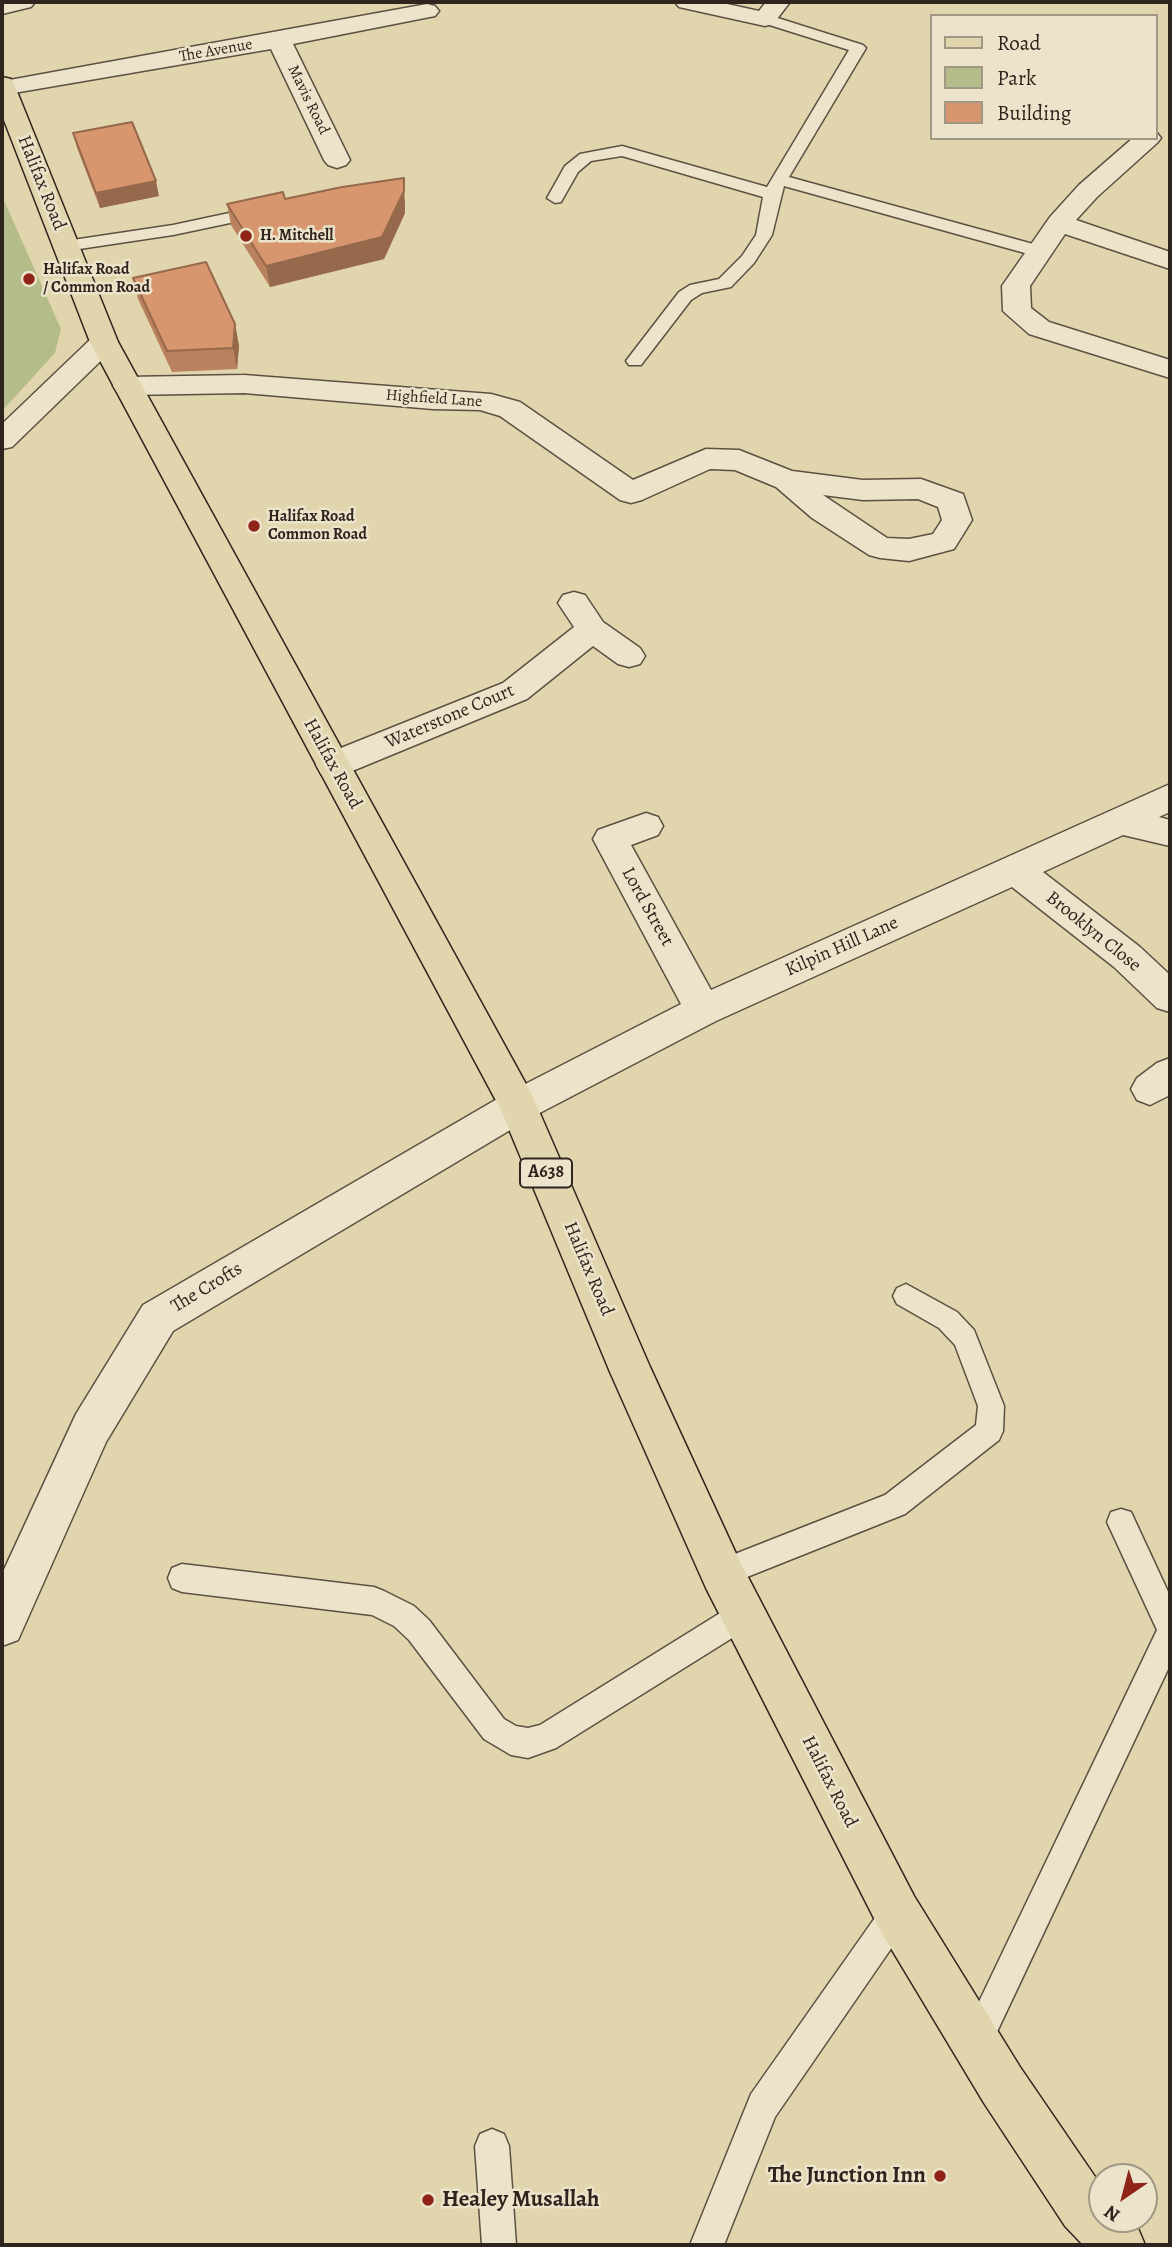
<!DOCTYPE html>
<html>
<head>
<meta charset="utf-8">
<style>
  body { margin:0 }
  #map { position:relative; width:1172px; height:2247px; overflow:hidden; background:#e1d5ae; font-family:Alegreya,serif }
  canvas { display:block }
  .frame { position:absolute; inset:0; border:4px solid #30241e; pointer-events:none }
  .legend { position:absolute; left:930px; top:14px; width:228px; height:126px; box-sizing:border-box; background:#ece4ca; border:2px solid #a19785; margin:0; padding:9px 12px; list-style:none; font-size:21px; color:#30241e }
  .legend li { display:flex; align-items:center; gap:14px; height:35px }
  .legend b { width:35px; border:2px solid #a19785 }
  .north { position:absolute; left:1088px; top:2163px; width:70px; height:70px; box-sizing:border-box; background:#ece4ca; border:2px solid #a19785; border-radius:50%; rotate:215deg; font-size:19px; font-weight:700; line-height:28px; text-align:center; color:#30241e }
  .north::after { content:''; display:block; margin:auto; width:24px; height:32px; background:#8f2418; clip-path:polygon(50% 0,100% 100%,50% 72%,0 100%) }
</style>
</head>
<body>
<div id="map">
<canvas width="1172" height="2247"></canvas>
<div class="frame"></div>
<ul class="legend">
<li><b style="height:9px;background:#e1d5ae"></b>Road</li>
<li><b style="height:19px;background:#b4bd89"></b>Park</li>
<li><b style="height:19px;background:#d7966d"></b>Building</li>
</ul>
<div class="north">N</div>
</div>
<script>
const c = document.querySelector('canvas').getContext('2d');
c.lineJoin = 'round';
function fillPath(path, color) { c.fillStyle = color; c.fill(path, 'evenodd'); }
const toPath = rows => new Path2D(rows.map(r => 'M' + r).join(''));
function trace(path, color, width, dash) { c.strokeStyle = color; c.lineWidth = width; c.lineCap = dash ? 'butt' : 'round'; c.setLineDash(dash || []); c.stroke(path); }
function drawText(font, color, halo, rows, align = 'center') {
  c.font = font + ' Alegreya,serif'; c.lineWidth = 5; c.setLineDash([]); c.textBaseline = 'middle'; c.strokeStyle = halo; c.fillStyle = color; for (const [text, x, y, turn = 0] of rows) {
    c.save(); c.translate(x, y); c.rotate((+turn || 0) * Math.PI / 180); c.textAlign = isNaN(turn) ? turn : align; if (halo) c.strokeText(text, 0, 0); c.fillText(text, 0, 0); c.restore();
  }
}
const green = toPath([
  [2,196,61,329,55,353,2,411]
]);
const service = toPath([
  [765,14,863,45,866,48,789,177,1044,247,1047,251,1044,255,1032,255,784,186,772,235,754,263,731,287,702,293,691,300,641,365,629,365,626,361,629,357,679,292,690,285,719,279,742,256,756,235,763,197,622,156,591,161,578,172,561,202,555,203,547,198,565,166,580,154,622,146,767,187,849,50,760,22,757,19,760,16,765,14],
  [262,206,270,211,268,215,173,235,66,251,57,246,66,241,173,225,262,206],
  [906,1284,957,1312,974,1330,1004,1406,1003,1431,999,1440,905,1514,722,1587,712,1583,708,1573,712,1563,885,1495,976,1425,978,1406,955,1345,939,1328,897,1304,893,1296,897,1288,906,1284],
  [1121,1509,1131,1512,1170,1596,1170,1665,987,2053,976,2058,965,2053,960,2042,965,2031,1157,1630,1107,1522,1111,1512,1121,1509],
  [182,1564,374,1587,384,1591,414,1606,429,1620,504,1719,516,1726,528,1728,540,1725,733,1605,743,1601,753,1605,757,1615,753,1625,556,1748,528,1758,511,1755,484,1739,409,1640,394,1626,372,1615,182,1592,172,1588,168,1578,172,1568,182,1564],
  [897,1897,908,1902,913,1913,908,1924,775,2117,724,2245,690,2245,751,2094,886,1902,897,1897],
  [492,2129,504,2134,509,2146,516,2245,482,2245,475,2146,480,2134,492,2129]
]);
const minor = toPath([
  [2,2,35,2,31,7,2,14,2,2],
  [675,2,718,2,759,11,766,2,790,2,773,24,765,26,679,7,675,2],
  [427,4,435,6,439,11,435,16,293,44,350,160,346,165,337,168,328,165,324,160,271,49,2,95,2,81,4,81,427,4],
  [1157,133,1161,138,1157,143,1097,197,1076,220,1170,252,1170,269,1065,234,1030,286,1031,308,1049,322,1170,360,1170,378,1029,334,1003,311,1002,286,1050,217,1079,185,1133,138,1156,138,1157,133],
  [244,375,491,394,520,402,633,480,706,449,739,450,792,471,863,480,921,479,963,494,972,520,954,549,909,561,880,558,869,555,812,518,776,487,735,470,710,469,642,500,631,503,620,500,500,416,480,410,433,409,244,393,127,395,117,392,113,386,117,380,127,377,244,375],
  [823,495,863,500,918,499,938,507,942,520,933,534,909,539,887,538,823,495],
  [574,592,585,595,603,622,640,648,645,656,640,664,629,667,618,664,593,646,527,699,345,774,333,778,321,774,316,765,321,756,503,683,574,627,558,603,563,595,574,592],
  [1170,784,1170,812,1159,817,1170,820,1170,846,1123,835,1043,872,1140,947,1170,975,1170,1012,1157,1008,1114,967,1012,887,716,1021,532,1117,173,1331,106,1442,18,1640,2,1646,2,1574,76,1414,143,1305,504,1095,681,1004,593,839,598,830,646,813,658,817,663,826,658,835,631,845,711,990,1170,784],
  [1170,1058,1170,1095,1150,1105,1137,1100,1131,1089,1137,1078,1157,1063,1170,1058]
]);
const tertiary = toPath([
  [104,333,114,336,118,342,114,348,12,447,2,449,2,424,94,336,104,333]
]);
const primary = toPath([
  [2,77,11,79,14,84,118,342,532,1095,650,1367,738,1558,914,1896,1020,2067,1102,2187,1102,2219,1130,2219,1137,2226,1145,2245,1083,2245,1065,2226,984,2103,880,1930,706,1588,610,1372,501,1110,90,342,2,115,2,77]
]);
const wall = toPath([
  [73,133,159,196,100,208,77,148],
  [285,199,405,199,405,213,384,259,270,287,231,225,227,204],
  [133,278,235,324,239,346,237,369,172,372,138,299]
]);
const shadedWall = toPath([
  [404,178,405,213,384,259,270,287,266,266],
  [156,181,159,196,100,208,96,193],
  [235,324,239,346,237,369,233,348]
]);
const building = toPath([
  [132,122,156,181,96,193,73,133,132,122],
  [404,178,404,191,382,237,266,266,227,204,283,192,285,199,342,187,404,178],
  [206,262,235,324,233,348,167,351,133,278,206,262]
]);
const markers = [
  [246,236,7,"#8f2418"],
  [29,279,7,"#8f2418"],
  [254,526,7,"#8f2418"],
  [940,2176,7,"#8f2418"],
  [428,2200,7,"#8f2418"]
];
const farStreetnames = [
  ["The Avenue",216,51,-10],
  ["Mavis Road",308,100,64],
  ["Highfield Lane",434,399,4]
];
const farPoinames = [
  ["H. Mitchell",260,236],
  ["Halifax Road",43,270],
  ["/ Common Road",43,288],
  ["Halifax Road",268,517],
  ["Common Road",268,535]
];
const shields = [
  [546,1173,52]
];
const shieldNames = [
  ["A638",546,1173]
];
const streetNames = [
  ["Halifax Road",41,183,68],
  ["Waterstone Court",450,717,-23],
  ["Halifax Road",332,764,61],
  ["Lord Street",647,907,61],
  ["Brooklyn Close",1093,932,39],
  ["Kilpin Hill Lane",842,947,-24],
  ["Halifax Road",588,1269,67],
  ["The Crofts",207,1288,-31],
  ["Halifax Road",829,1782,63]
];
const nearPoinames = [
  ["The Junction Inn",926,2176],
  ["Healey Musallah",442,2200,"left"]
];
fillPath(green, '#b4bd89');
trace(service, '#5c5042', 3);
trace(minor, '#5c5042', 3);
trace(tertiary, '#5c5042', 3);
trace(primary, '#30241e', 3);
fillPath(service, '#ece4ca');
fillPath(minor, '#ece4ca');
fillPath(tertiary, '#ece4ca');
fillPath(primary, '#e1d5ae');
fillPath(wall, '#b9815e');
fillPath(shadedWall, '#96694c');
fillPath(building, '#d7966d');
trace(building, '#96694c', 2);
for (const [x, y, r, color] of markers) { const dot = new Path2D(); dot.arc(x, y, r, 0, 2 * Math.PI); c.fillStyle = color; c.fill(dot); trace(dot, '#ece4ca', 2.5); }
drawText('16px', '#30241e', '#ece4ca', farStreetnames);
drawText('bold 16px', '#30241e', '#ece4ca', farPoinames, 'left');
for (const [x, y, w] of shields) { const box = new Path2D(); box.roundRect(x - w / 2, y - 14.5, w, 29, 5); c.fillStyle = '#ece4ca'; c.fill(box); trace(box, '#30241e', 2); }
drawText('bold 18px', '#30241e', null, shieldNames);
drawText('19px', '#30241e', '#ece4ca', streetNames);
drawText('bold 23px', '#30241e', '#ece4ca', nearPoinames, 'right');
</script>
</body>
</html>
